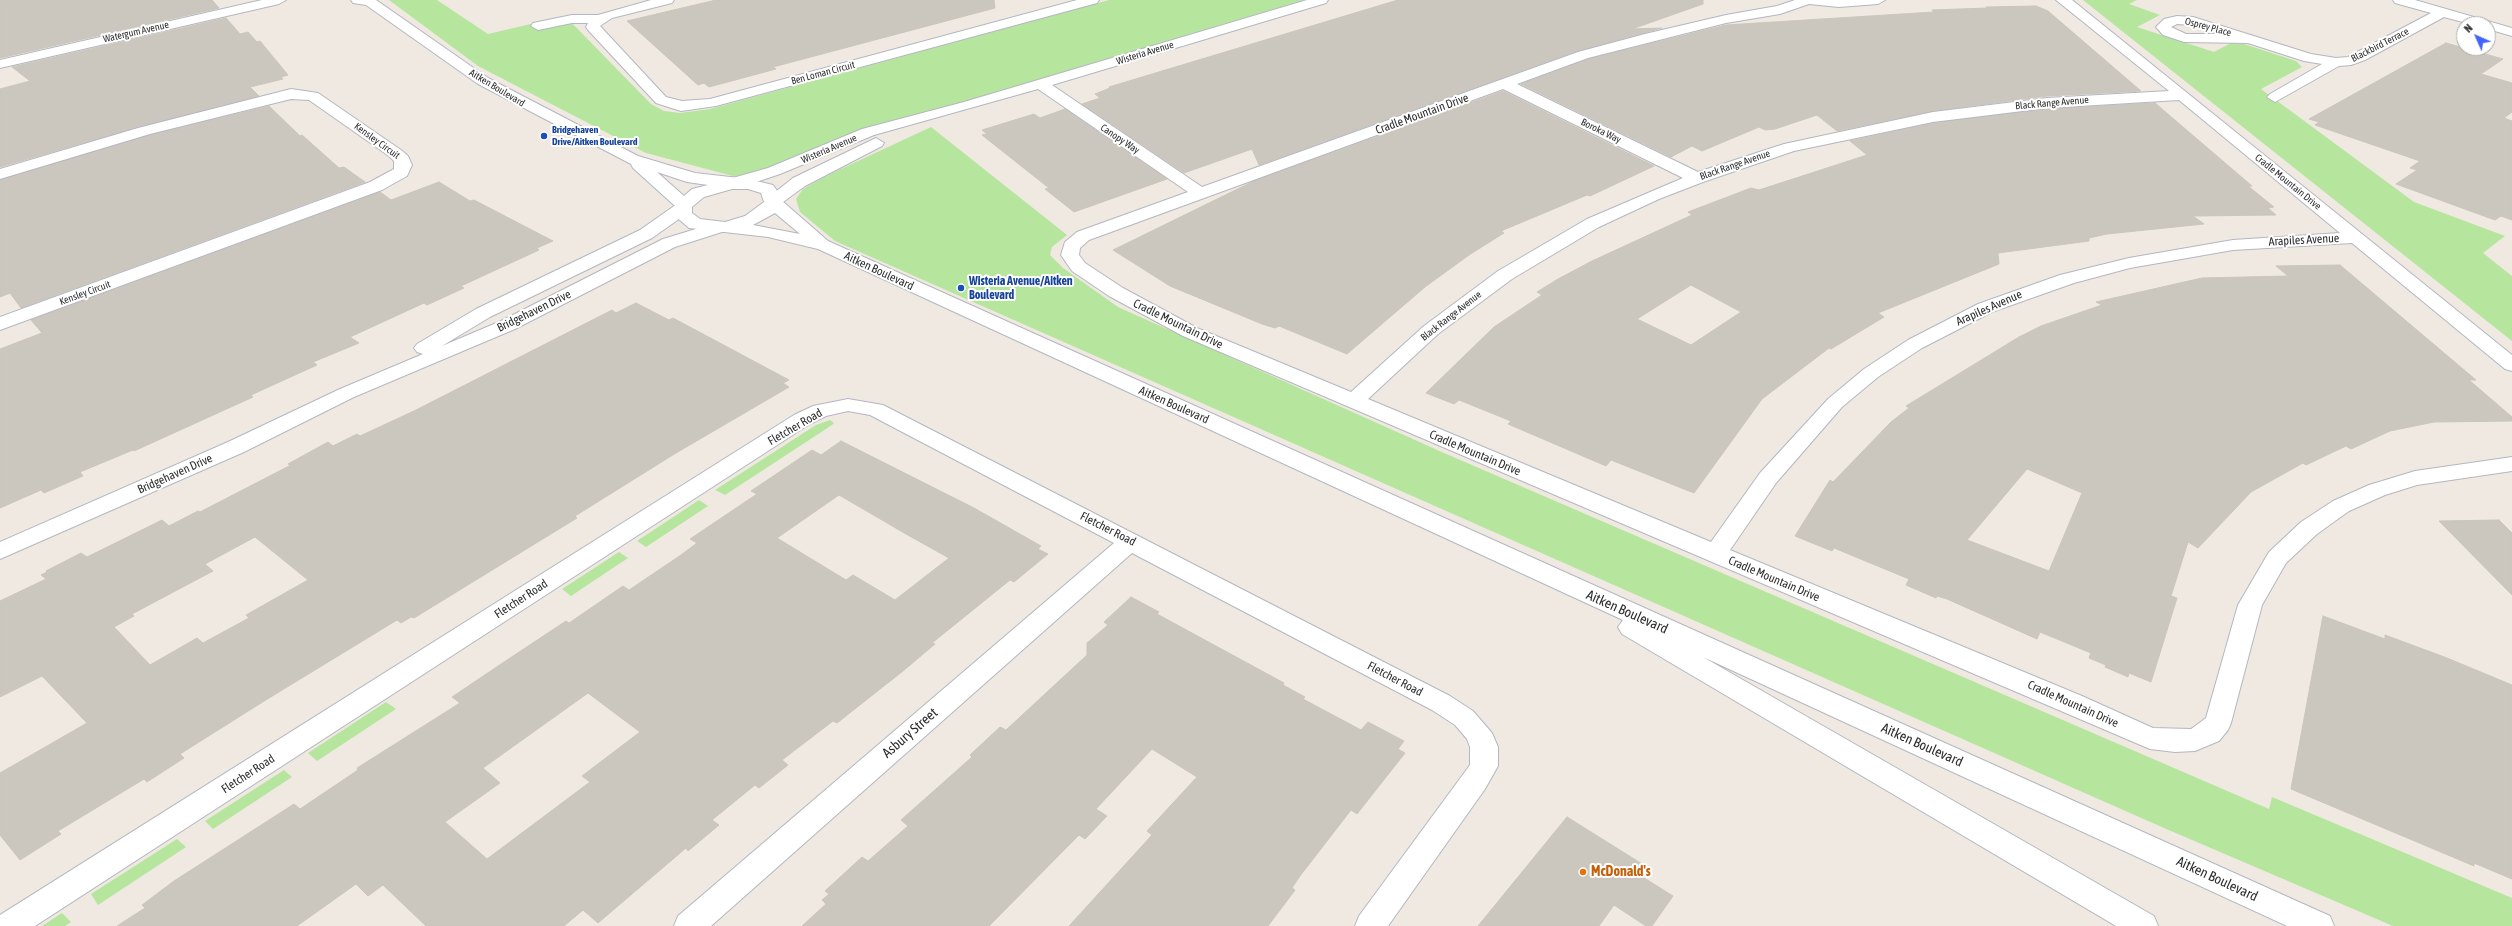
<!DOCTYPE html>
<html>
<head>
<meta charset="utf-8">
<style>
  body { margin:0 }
  #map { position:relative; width:2512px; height:926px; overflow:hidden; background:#efe9e1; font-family:"Asap Condensed",sans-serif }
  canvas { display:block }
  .north { position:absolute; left:2456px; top:16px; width:40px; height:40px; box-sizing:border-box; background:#fff; border:1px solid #ababab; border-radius:50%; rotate:315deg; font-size:11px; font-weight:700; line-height:16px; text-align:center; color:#2e2e2e }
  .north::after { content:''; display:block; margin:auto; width:14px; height:18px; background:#4264fb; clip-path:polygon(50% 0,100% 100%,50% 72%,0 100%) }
</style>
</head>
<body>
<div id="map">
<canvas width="2512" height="926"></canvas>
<div class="north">N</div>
</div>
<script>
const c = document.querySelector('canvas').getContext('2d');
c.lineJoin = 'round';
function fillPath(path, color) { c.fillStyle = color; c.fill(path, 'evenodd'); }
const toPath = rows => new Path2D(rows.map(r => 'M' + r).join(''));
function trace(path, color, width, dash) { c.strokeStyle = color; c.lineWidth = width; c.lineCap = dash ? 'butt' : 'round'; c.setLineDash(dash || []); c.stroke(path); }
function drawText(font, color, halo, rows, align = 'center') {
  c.font = font + ' "Asap Condensed",sans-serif'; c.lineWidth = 4; c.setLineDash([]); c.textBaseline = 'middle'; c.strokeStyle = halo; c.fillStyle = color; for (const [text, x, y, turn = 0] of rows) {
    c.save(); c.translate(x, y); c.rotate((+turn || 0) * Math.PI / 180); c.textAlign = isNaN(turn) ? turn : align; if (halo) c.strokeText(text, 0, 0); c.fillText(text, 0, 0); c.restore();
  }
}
const green = toPath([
  [389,0,437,0,488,34,565,16,651,104,664,111,680,113,710,109,1109,0,1304,0,917,116,749,175,733,176,646,153,478,66],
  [2083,0,2137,0,2129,4,2160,15,2137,27,2214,52,2231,43,2244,44,2296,61,2302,67,2261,89,2414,202,2505,236,2483,253,2512,276,2512,341],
  [931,127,1067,235,1052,247,1050,255,1063,268,1118,307,1444,453,2269,809,2272,797,2512,898,2512,926,2393,926,2164,828,835,241,800,212,796,199,803,189,828,175],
  [830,420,834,423,832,425,725,495,715,490,816,425],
  [699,500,708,506,646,547,637,541],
  [619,552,628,558,571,596,562,589],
  [386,702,396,709,317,761,308,753],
  [284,770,292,777,213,829,205,821],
  [177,839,186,847,98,905,91,894],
  [62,913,71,922,65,926,42,926]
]);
const building = toPath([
  [0,0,212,0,219,8,0,58,0,0],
  [716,0,994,0,995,8,773,67,776,69,709,87,704,83,698,85,627,21,716,0],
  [1398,0,1703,0,1703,4,1632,29,1662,28,1577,51,1259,165,1252,149,1184,173,1082,104,1100,98,1095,94,1110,88,1109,87,1398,0],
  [2036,6,2048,11,2141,91,2047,96,1933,111,1837,131,1817,115,1775,129,1765,130,1759,127,1702,151,1692,146,1671,157,1521,84,1588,59,1726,25,1934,12,1932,10,1988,8,1986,7,2036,6],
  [226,18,240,34,248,32,257,42,260,41,288,75,281,77,283,79,250,87,259,96,138,127,0,167,0,89,30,81,12,67,226,18],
  [2446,43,2503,59,2481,74,2512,83,2512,112,2504,118,2512,121,2512,220,2501,216,2495,220,2396,184,2417,170,2410,168,2420,161,2315,125,2319,122,2309,119,2446,43],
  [1503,91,1654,166,1590,196,1587,195,1501,231,1504,233,1469,255,1425,287,1347,354,1279,326,1275,328,1262,324,1170,286,1113,250,1254,181,1503,91],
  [2155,103,2252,186,2248,186,2274,207,2268,208,2276,215,2193,216,2204,224,2107,234,2089,238,2089,241,1998,253,1999,264,1878,313,1884,317,1831,349,1829,348,1762,399,1694,493,1611,460,1606,466,1508,424,1511,421,1459,400,1454,404,1426,393,1494,327,1542,295,1537,292,1558,279,1592,261,1692,215,1688,212,1751,188,1759,190,1867,155,1850,141,1933,123,2047,109,2155,103],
  [1691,285,1741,312,1691,345,1637,319,1691,285],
  [269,106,300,136,302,135,339,168,344,167,365,182,21,308,10,293,0,297,0,180,150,135,269,106],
  [1065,109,1167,179,1074,212,1045,189,1049,188,982,135,987,134,982,130,1034,114,1040,118,1065,109],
  [439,182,470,201,474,200,553,241,537,248,539,250,461,286,464,288,427,305,424,303,350,337,359,343,313,362,317,365,251,395,253,397,134,451,133,450,80,472,83,476,44,493,41,490,0,508,0,349,42,333,31,320,380,192,391,200,439,182],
  [2340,265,2476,380,2469,380,2512,417,2512,421,2434,422,2390,431,2351,449,2346,446,2306,465,2303,463,2251,492,2198,548,2188,542,2171,596,2177,598,2151,682,2129,673,2128,677,2105,667,2106,665,2089,658,2091,653,2040,632,2037,639,1947,599,1937,596,1936,598,1906,585,1909,579,1834,548,1832,551,1795,536,1830,480,1833,482,1891,422,1909,408,1906,406,2019,337,2041,326,2102,305,2096,302,2202,278,2288,276,2276,266,2340,265],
  [2027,469,2082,493,2049,571,1967,540,2027,469],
  [636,303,669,320,673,318,789,380,783,383,789,387,676,453,575,516,577,518,414,618,411,617,401,623,397,620,269,698,180,754,184,758,147,782,144,779,58,831,61,834,20,860,0,835,0,773,87,723,42,676,0,697,0,601,46,579,41,575,47,572,46,571,81,553,87,557,162,520,169,526,198,511,200,512,291,465,288,464,328,442,333,446,357,434,360,436,416,410,612,310,616,313,636,303],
  [255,537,308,580,246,615,249,618,203,643,197,638,150,665,114,627,134,616,132,614,213,571,205,564,255,537],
  [841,441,974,508,1041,546,1038,549,1048,554,1014,582,1010,580,932,643,935,644,903,671,837,723,833,721,782,760,788,765,759,788,755,785,712,820,719,825,688,851,686,848,598,923,583,910,564,926,426,926,383,885,368,896,356,884,297,926,117,926,145,908,142,905,174,881,294,804,300,809,358,770,357,768,460,703,452,697,504,662,566,621,569,623,623,586,629,590,681,555,697,543,690,539,757,494,751,491,812,450,821,455,841,441],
  [839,495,906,534,949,558,895,600,853,575,846,580,777,538,839,495],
  [588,693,640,732,582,776,590,782,487,859,445,822,500,783,483,768,588,693],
  [2499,520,2512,533,2512,595,2439,521,2499,520],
  [1131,597,1159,612,1157,614,1284,683,1283,685,1305,697,1303,699,1361,730,1368,722,1404,741,1398,749,1405,753,1357,814,1351,810,1300,876,1292,888,1295,890,1268,926,1069,926,1152,835,1147,831,1197,777,1152,749,1096,809,1107,816,1085,839,1079,835,989,926,802,926,826,904,822,900,829,894,825,891,862,857,868,861,908,826,901,820,972,757,970,755,1000,727,1006,730,1087,655,1087,643,1108,625,1104,622,1131,597],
  [2323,616,2385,639,2385,635,2447,658,2512,685,2512,879,2474,863,2474,866,2291,789,2323,616],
  [1567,817,1647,867,1641,876,1673,896,1652,926,1646,926,1614,905,1599,926,1478,926,1567,817]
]);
const street = toPath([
  [262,0,286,0,279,4,0,68,0,60,262,0],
  [651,0,674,0,672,3,612,18,600,26,666,97,682,101,710,99,1077,0,1099,0,1097,3,716,106,681,111,656,103,588,30,586,27,588,23,572,23,538,30,531,26,533,23,572,15,598,15,651,0],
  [1307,0,1328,0,1326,3,1052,85,1202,187,1578,52,1645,34,1726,15,1777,6,1795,0,1885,0,1878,4,1839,7,1809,4,1780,14,1726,23,1588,58,1517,84,1698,172,1784,144,1933,112,2047,98,2169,91,2056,0,2072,0,2512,355,2512,371,2505,369,2352,243,2233,250,2130,268,2074,283,1992,312,1922,348,1878,377,1842,407,1776,483,1730,550,2082,696,2153,728,2191,729,2206,718,2238,605,2269,552,2301,522,2333,501,2369,485,2415,471,2512,457,2512,471,2417,485,2385,495,2349,511,2317,534,2286,563,2262,605,2231,723,2228,730,2219,741,2195,751,2175,752,2150,749,1183,336,1109,296,1072,271,1061,255,1065,242,1077,232,1188,192,1038,89,874,135,780,174,741,187,735,188,729,187,727,183,729,179,768,168,862,129,964,102,1307,0],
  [1503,89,1683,178,1587,219,1498,271,1424,326,1351,392,1197,328,1123,288,1085,263,1079,255,1080,248,1089,240,1503,89],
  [2179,100,2340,233,2233,240,2129,258,2060,275,1978,304,1908,340,1864,369,1828,399,1760,473,1711,542,1368,399,1438,334,1512,279,1599,227,1659,199,1703,182,1794,151,1933,122,2047,108,2179,100],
  [2393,0,2415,0,2512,28,2512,36,2488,29,2488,24,2470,24,2444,17,2365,60,2351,65,2339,66,2275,102,2267,97,2270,94,2322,64,2304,61,2248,43,2184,42,2163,35,2156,27,2164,19,2177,16,2193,17,2311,54,2336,58,2348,57,2431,13,2395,3,2393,0],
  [2177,24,2192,25,2221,34,2186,34,2171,27,2177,24],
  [291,89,318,93,401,150,408,156,412,165,407,176,382,190,0,330,0,317,370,182,394,169,394,161,389,156,309,100,291,99,150,134,0,179,0,169,138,128,291,89],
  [876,138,884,143,882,146,805,186,779,205,767,205,764,201,793,178,876,138],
  [683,203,689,204,692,208,689,212,652,238,490,317,442,346,501,321,663,239,719,222,725,223,728,227,725,231,675,247,515,329,354,397,244,452,0,559,0,542,228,442,340,389,423,354,417,352,414,348,417,344,476,309,640,230,677,204,683,203],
  [848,399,883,405,1450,696,1473,711,1492,733,1498,747,1498,766,1485,789,1388,926,1355,926,1359,916,1470,765,1470,747,1467,739,1455,725,1432,710,1132,553,711,926,674,926,678,916,1114,543,870,415,848,411,826,416,808,425,35,926,0,926,0,915,794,415,813,406,848,399]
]);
const secondary = toPath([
  [351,0,376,0,488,78,638,156,695,173,748,179,773,185,780,195,781,200,828,241,2330,916,2334,926,2287,926,1703,657,2154,916,2158,926,2116,926,1622,634,1618,627,1623,620,818,249,768,237,689,228,674,215,675,206,633,168,631,164,478,84,366,5,353,3,351,0],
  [657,172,687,182,708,185,692,189,684,196,657,172],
  [732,189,748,189,761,193,764,202,745,216,725,222,700,219,692,213,692,207,704,197,732,189],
  [775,213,800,234,753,225,775,213]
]);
const markers = [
  [544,136,4,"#1a4fb4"],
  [961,288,4,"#1a4fb4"],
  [1583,872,4,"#e8710a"]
];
const farStreetnames = [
  ["Osprey Place",2208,27,15],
  ["Watergum Avenue",136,32,-13],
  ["Blackbird Terrace",2380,45,-27],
  ["Wisteria Avenue",1145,53,-17],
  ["Ben Loman Circuit",823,73,-15],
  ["Aitken Boulevard",497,88,31],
  ["Black Range Avenue",2052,103,-5],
  ["Boroka Way",1601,131,26],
  ["Canopy Way",1120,139,34],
  ["Kensley Circuit",377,141,36],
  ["Wisteria Avenue",829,149,-23],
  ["Black Range Avenue",1735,165,-19],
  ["Cradle Mountain Drive",2288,182,39],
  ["Kensley Circuit",85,293,-20],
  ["Black Range Avenue",1451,316,-38]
];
const farTransitnames = [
  ["Bridgehaven",552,130],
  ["Drive/Aitken Boulevard",552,142]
];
const streetNames = [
  ["Cradle Mountain Drive",1422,114,-20],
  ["Arapiles Avenue",2304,240,-3],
  ["Aitken Boulevard",879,271,25],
  ["Arapiles Avenue",1989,308,-24],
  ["Bridgehaven Drive",534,311,-26],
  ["Cradle Mountain Drive",1178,324,26],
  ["Aitken Boulevard",1174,405,24],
  ["Fletcher Road",795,427,-30],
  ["Cradle Mountain Drive",1475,453,23],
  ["Bridgehaven Drive",175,474,-24],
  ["Fletcher Road",1108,529,27],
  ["Cradle Mountain Drive",1774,579,23],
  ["Fletcher Road",521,599,-33],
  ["Fletcher Road",1395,679,28],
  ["Cradle Mountain Drive",2073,704,24],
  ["Fletcher Road",248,774,-33]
];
const transitNames = [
  ["Wisteria Avenue/Aitken",969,281],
  ["Boulevard",969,295]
];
const nearStreetnames = [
  ["Aitken Boulevard",1627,612,24],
  ["Asbury Street",910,733,-41],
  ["Aitken Boulevard",1922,745,24],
  ["Aitken Boulevard",2217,879,25]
];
const nearFoodnames = [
  ["McDonald's",1591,872]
];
fillPath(green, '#b6e59e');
fillPath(building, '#cbc7bf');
trace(building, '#cbc5ba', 1);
trace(street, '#b4b7c1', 2);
trace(secondary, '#b4b7c1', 2);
fillPath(street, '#fff');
fillPath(secondary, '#fff');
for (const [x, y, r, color] of markers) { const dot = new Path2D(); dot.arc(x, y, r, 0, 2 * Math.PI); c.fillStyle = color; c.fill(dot); trace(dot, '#fff', 1.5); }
drawText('10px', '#2e2e2e', '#fff', farStreetnames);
drawText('bold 10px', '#164399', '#fff', farTransitnames, 'left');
drawText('12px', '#2e2e2e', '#fff', streetNames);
drawText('bold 12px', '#164399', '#fff', transitNames, 'left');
drawText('14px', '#2e2e2e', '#fff', nearStreetnames);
drawText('bold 14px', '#c56008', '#fff', nearFoodnames, 'left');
</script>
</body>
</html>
